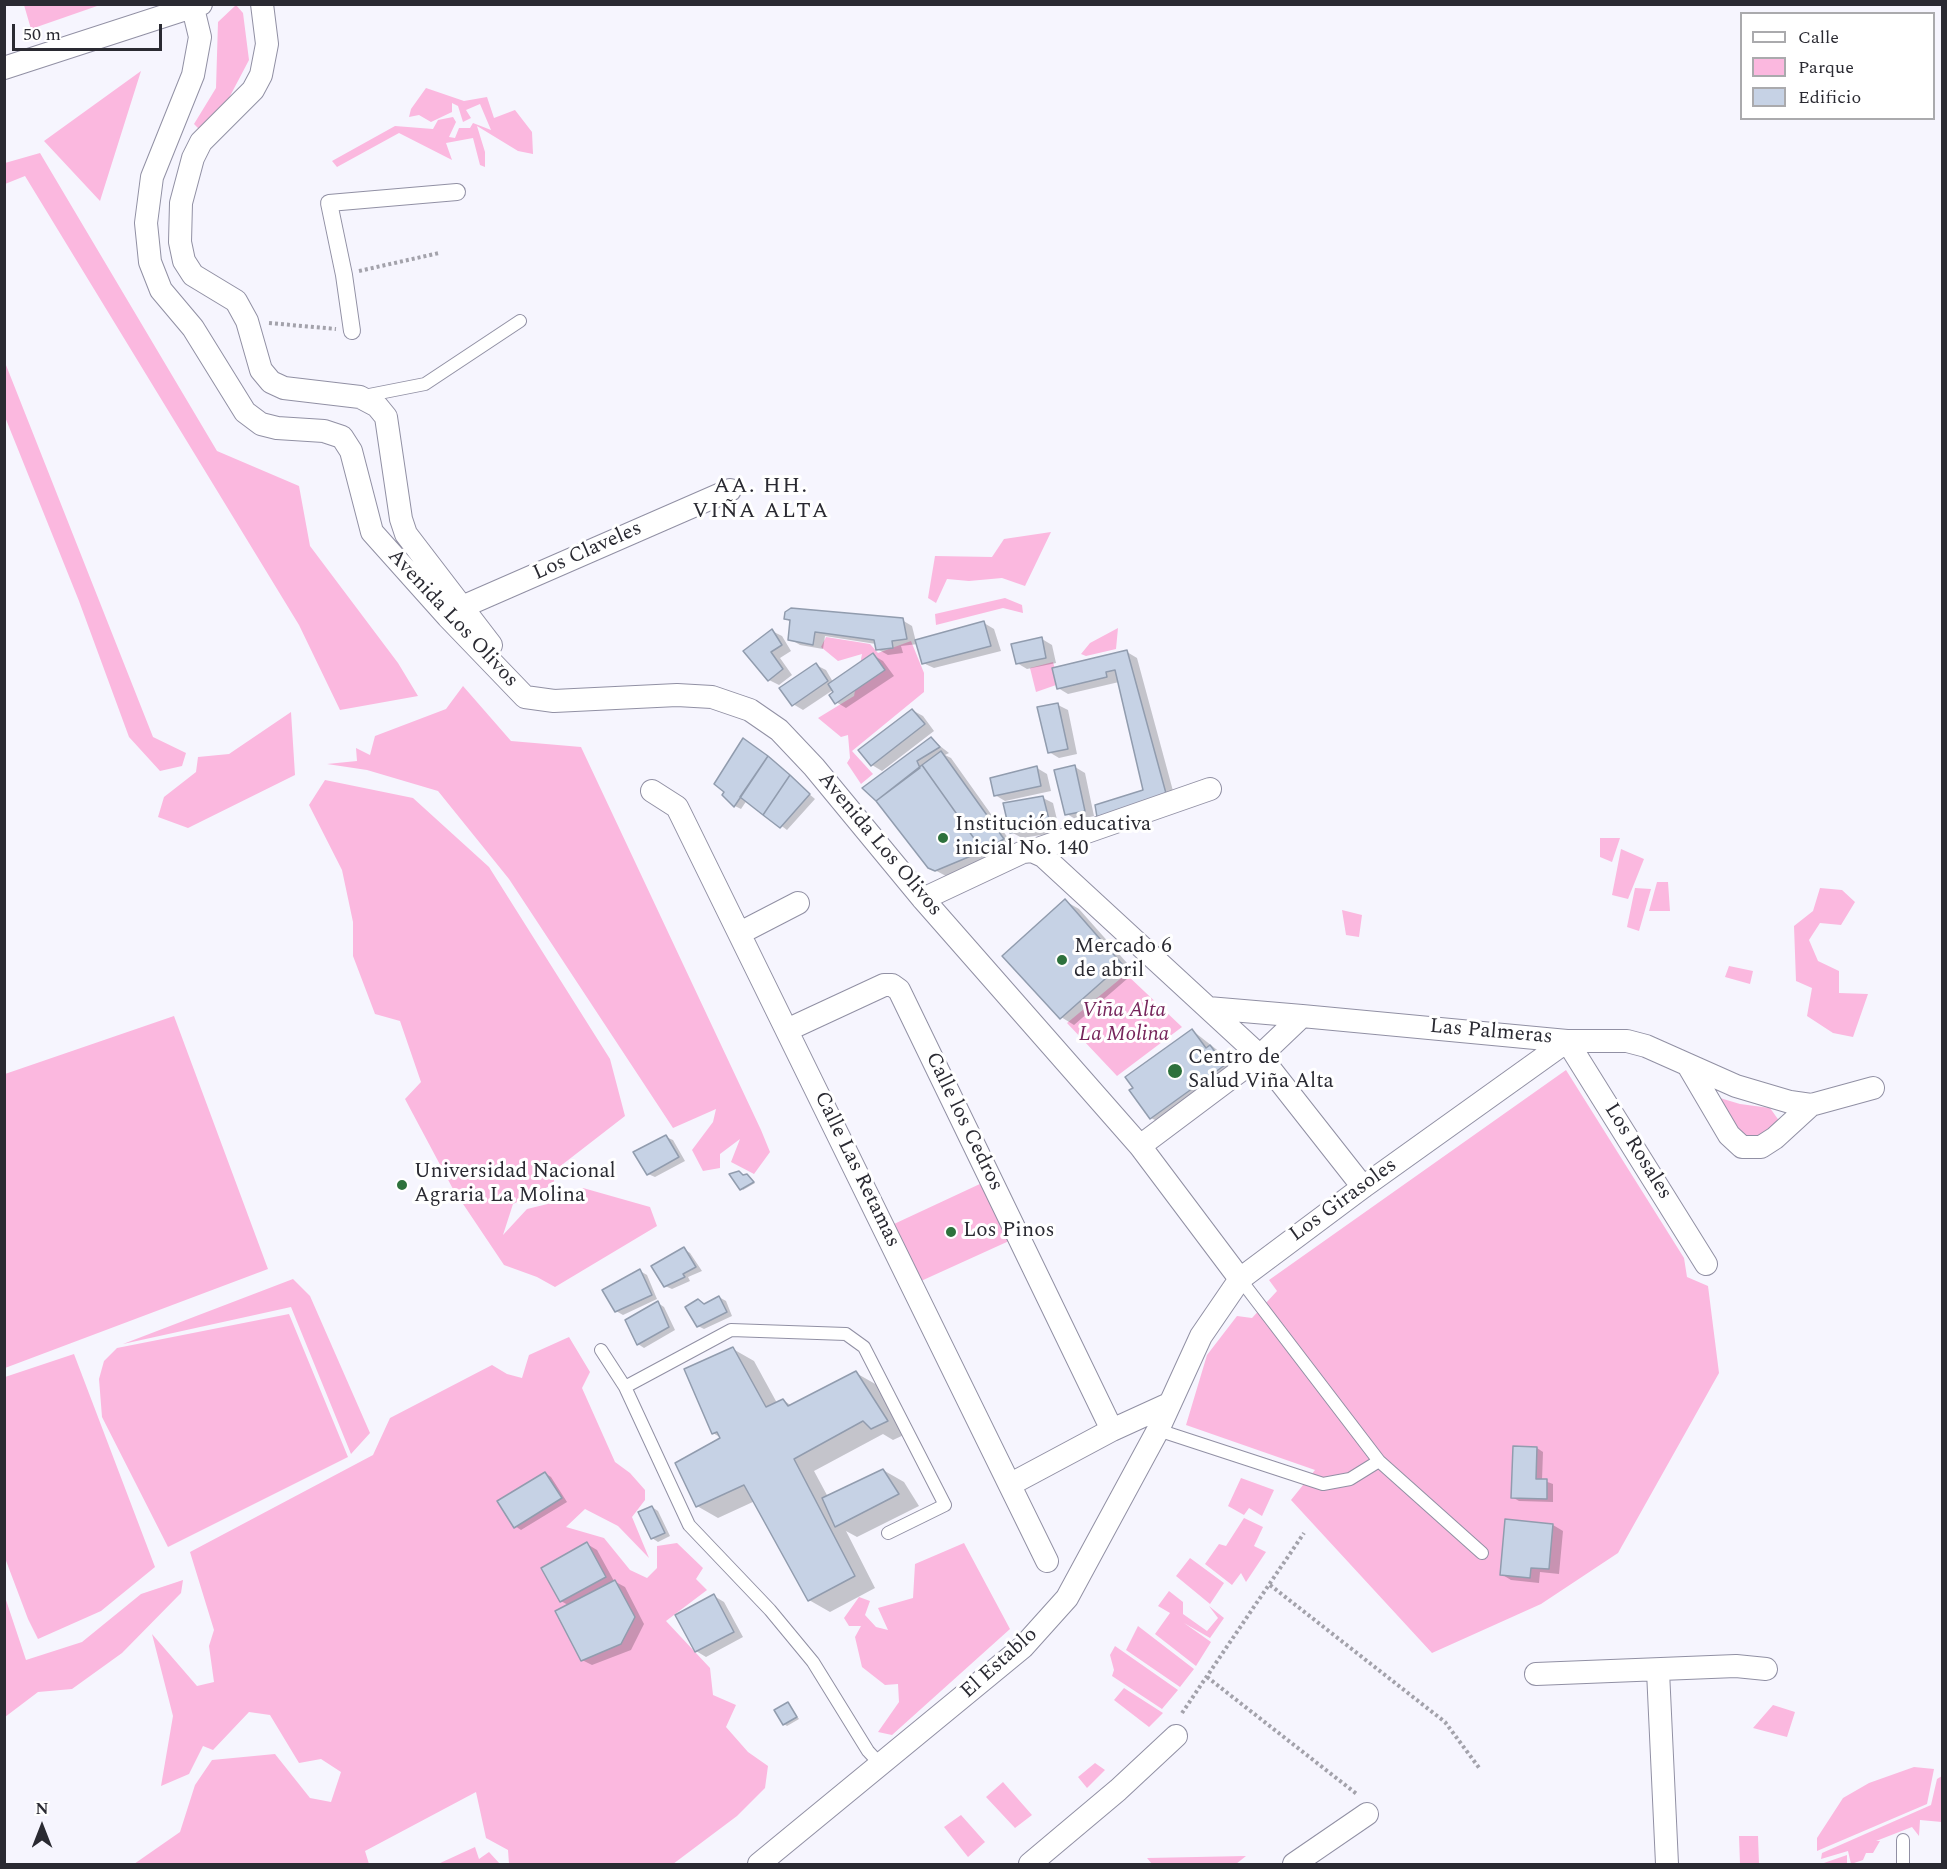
<!DOCTYPE html>
<html>
<head>
<meta charset="utf-8">
<style>
  body { margin:0 }
  #map { position:relative; width:1947px; height:1869px; overflow:hidden; background:#f6f5fe; font-family:Spectral,serif }
  canvas { display:block }
  .frame { position:absolute; inset:0; border:6px solid #2a2a32; pointer-events:none }
  .legend { position:absolute; left:1740px; top:12px; width:195px; height:108px; box-sizing:border-box; background:#fff; border:2px solid #aaaaad; margin:0; padding:8px 10px; list-style:none; font-size:18px; color:#2a2a32 }
  .legend li { display:flex; align-items:center; gap:12px; height:30px }
  .legend b { width:30px; border:2px solid #aaaaad }
  .north { position:absolute; left:12px; top:1797px; width:60px; height:60px; -webkit-text-stroke:4px #fff; paint-order:stroke; rotate:0deg; font-size:16px; font-weight:700; line-height:24px; text-align:center; color:#2a2a32 }
  .north::after { content:''; display:block; margin:auto; width:21px; height:27px; background:#2a2a32; clip-path:polygon(50% 0,100% 100%,50% 72%,0 100%) }
  .scale { position:absolute; left:12px; top:24px; width:150px; height:27px; box-sizing:border-box; border:3px solid #2a2a32; border-top:0; padding-left:8px; font-size:18px; line-height:21px; white-space:nowrap; color:#2a2a32; -webkit-text-stroke:4px #fff; paint-order:stroke }
</style>
</head>
<body>
<div id="map">
<canvas width="1947" height="1869"></canvas>
<div class="frame"></div>
<ul class="legend">
<li><b style="height:8px;background:#fff"></b>Calle</li>
<li><b style="height:16px;background:#fbb8df"></b>Parque</li>
<li><b style="height:16px;background:#c6d2e5"></b>Edificio</li>
</ul>
<div class="north">N</div>
<div class="scale">50 m</div>
</div>
<script>
const c = document.querySelector('canvas').getContext('2d');
c.lineJoin = 'round';
function fillPath(path, color) { c.fillStyle = color; c.fill(path, 'evenodd'); }
const toPath = rows => new Path2D(rows.map(r => 'M' + r).join(''));
function trace(path, color, width, dash) { c.strokeStyle = color; c.lineWidth = width; c.lineCap = dash ? 'butt' : 'round'; c.setLineDash(dash || []); c.stroke(path); }
function drawText(font, color, halo, rows, align = 'center') {
  c.font = font + ' Spectral,serif'; c.lineWidth = 6; c.setLineDash([]); c.textBaseline = 'middle'; c.strokeStyle = halo; c.fillStyle = color; for (const [text, x, y, turn = 0] of rows) {
    c.save(); c.translate(x, y); c.rotate((+turn || 0) * Math.PI / 180); c.textAlign = isNaN(turn) ? turn : align; if (halo) c.strokeText(text, 0, 0); c.fillText(text, 0, 0); c.restore();
  }
}
const green = toPath([
  [24,5,24,4,100,5,31,29],
  [236,5,243,13,249,60,229,98,200,130,194,124,216,88,218,22],
  [141,71,100,201,44,141],
  [426,88,464,101,487,97,494,118,515,110,532,132,533,154,518,151,477,126,485,152,485,167,480,165,473,138,446,143,452,160,399,133,337,167,332,161,395,126,433,129,438,120,453,117,456,122,449,137,455,138,459,128,470,128,473,123,491,130,480,104,466,110,471,118,463,122,458,106,452,103,452,112,431,122,419,115,409,117,411,109],
  [40,153,217,451,299,486,310,546,398,663,418,696,340,710,299,625,25,176,5,184,5,163],
  [4,360,153,737,186,753,182,766,160,771,129,737,79,601,5,417],
  [1051,532,1025,586,1002,578,969,581,947,579,936,603,928,598,935,556,992,557,1004,539],
  [1005,598,1022,605,1023,613,1003,608,936,625,935,614],
  [1118,628,1116,649,1086,656,1081,654,1090,643],
  [826,637,870,644,878,653,911,641,924,673,924,692,852,751,873,774,861,784,847,763,850,758,848,735,841,737,818,718,854,696,862,654,838,661,821,647],
  [1053,662,1059,684,1036,692,1030,668],
  [463,686,511,741,581,747,761,1130,770,1152,754,1174,731,1162,740,1139,720,1154,720,1168,703,1171,692,1150,713,1122,716,1109,673,1128,509,879,438,791,367,770,327,764,357,761,356,748,370,755,375,736,446,709],
  [291,712,295,775,188,828,158,817,164,797,196,772,198,757,229,754],
  [325,780,413,798,489,867,610,1059,625,1116,554,1171,554,1184,513,1204,503,1235,527,1209,560,1201,583,1188,650,1207,657,1226,555,1287,537,1277,504,1265,453,1189,405,1099,421,1082,400,1021,375,1014,353,956,353,922,342,870,309,805],
  [1600,838,1620,838,1612,862,1600,857],
  [1621,849,1644,859,1628,899,1612,895],
  [1657,882,1668,882,1670,911,1649,911],
  [1635,888,1651,889,1639,931,1627,927],
  [1820,888,1842,890,1855,902,1841,925,1820,923,1809,940,1818,961,1839,971,1839,993,1868,994,1853,1037,1833,1033,1807,1016,1812,988,1796,981,1794,926,1813,911],
  [1342,910,1362,915,1359,937,1346,935],
  [1729,966,1753,971,1750,984,1725,977],
  [1126,974,1182,1027,1117,1076,1067,1023],
  [174,1016,268,1269,5,1368,5,1074],
  [1566,1070,1684,1258,1687,1277,1708,1286,1719,1373,1618,1553,1541,1604,1432,1653,1291,1500,1315,1470,1186,1425,1207,1355,1237,1316,1252,1318,1277,1291,1269,1280],
  [1720,1098,1740,1104,1770,1108,1780,1122,1764,1137,1738,1136],
  [982,1183,1009,1241,921,1281,894,1224],
  [293,1279,310,1296,370,1433,351,1454,291,1307,123,1344],
  [289,1314,348,1457,168,1547,102,1417,99,1379,104,1361,117,1348],
  [569,1337,590,1372,582,1388,615,1462,630,1473,645,1490,645,1500,632,1517,649,1558,618,1526,585,1509,566,1527,604,1538,630,1570,647,1578,657,1568,657,1546,677,1543,703,1568,696,1579,707,1590,666,1621,710,1668,713,1695,736,1705,726,1727,748,1752,768,1766,765,1788,737,1816,673,1864,509,1864,508,1850,486,1838,476,1792,365,1851,369,1864,134,1864,180,1832,195,1785,212,1760,275,1754,310,1798,331,1802,341,1772,321,1759,299,1763,270,1715,249,1712,213,1750,203,1746,189,1774,161,1786,173,1716,152,1634,197,1686,214,1682,209,1646,214,1630,190,1552,373,1455,390,1418,492,1365,507,1374,522,1378,529,1355],
  [74,1354,155,1567,101,1611,38,1639,28,1619,5,1558,5,1377],
  [1241,1478,1274,1490,1262,1516,1249,1508,1244,1515,1228,1506],
  [1244,1518,1263,1527,1254,1546,1266,1552,1246,1582,1241,1573,1232,1585,1205,1564,1219,1544,1226,1546],
  [964,1543,1010,1629,892,1735,878,1732,899,1702,898,1684,885,1685,862,1667,855,1637,861,1626,849,1626,844,1618,859,1597,870,1601,865,1615,876,1627,888,1630,878,1608,913,1598,915,1564],
  [1190,1558,1224,1583,1210,1604,1176,1576],
  [183,1580,181,1593,122,1653,72,1689,38,1692,5,1717,5,1597,26,1660,82,1642,141,1594],
  [1169,1591,1183,1602,1183,1614,1207,1631,1218,1618,1209,1606,1224,1618,1210,1638,1184,1623,1211,1642,1196,1666,1155,1634,1170,1613,1158,1606],
  [1138,1626,1194,1669,1180,1687,1126,1650],
  [1115,1646,1178,1690,1162,1709,1112,1676,1114,1670,1110,1655],
  [1124,1688,1163,1713,1149,1727,1114,1700],
  [1773,1705,1795,1712,1787,1737,1753,1728],
  [1095,1763,1105,1770,1087,1788,1078,1777],
  [1914,1767,1934,1769,1927,1804,1817,1851,1817,1838,1843,1798,1869,1783],
  [1942,1776,1942,1822,1920,1820,1919,1836,1912,1827,1876,1841,1880,1841,1873,1853,1866,1853,1863,1860,1851,1864,1848,1851,1821,1859,1822,1853,1931,1805,1937,1779],
  [1003,1782,1032,1815,1015,1828,986,1797],
  [961,1815,985,1842,968,1857,944,1827],
  [1739,1836,1758,1836,1759,1864,1740,1864],
  [475,1847,479,1859,489,1852,500,1864,438,1864],
  [1847,1855,1847,1864,1821,1864],
  [1246,1856,1236,1864,1152,1864,1147,1858]
]);
const shadow = toPath([
  [786,619,902,620,912,626,916,642,984,623,994,629,1001,651,934,668,923,663,918,644,901,646,903,653,888,655,877,649,876,644,825,636,823,649,800,645,790,639,791,622],
  [772,631,782,636,791,651,780,658,792,675,779,685,769,680],
  [1042,639,1052,645,1056,663,1027,669,1017,663],
  [1127,652,1137,658,1176,802,1145,791,1119,682,1068,694,1058,688],
  [873,655,883,661,894,676,846,708,836,702,833,690,803,710,793,704,816,665,826,670,833,682],
  [1058,705,1068,710,1077,754,1059,758,1049,752],
  [912,710,923,716,934,731,882,771,872,765],
  [931,739,949,753,945,755,951,758,1013,845,946,876,929,867,877,800],
  [749,743,815,799,787,830,747,800,741,809,735,806],
  [1075,767,1085,773,1094,816,1077,820,1067,814],
  [1037,768,1047,774,1051,791,1005,801,995,795],
  [1043,798,1053,803,1060,832,1022,838,1011,832],
  [1065,901,1079,909,1135,972,1074,1025,1061,1017],
  [1193,1031,1221,1053,1234,1071,1161,1123,1151,1118],
  [666,1137,673,1140,685,1161,655,1177,648,1174],
  [744,1177,750,1177,755,1183,743,1190,741,1188],
  [684,1249,690,1253,702,1271,688,1277,690,1281,672,1289,665,1286],
  [640,1271,647,1275,657,1299,623,1315,616,1311],
  [719,1297,726,1301,732,1316,704,1329,698,1326,699,1301,706,1305],
  [658,1303,664,1307,675,1330,644,1348,638,1344],
  [733,1349,754,1361,777,1403,783,1400,792,1406,856,1373,877,1385,908,1433,893,1440,883,1434,814,1471,828,1497,883,1470,904,1482,919,1506,857,1537,846,1531,875,1588,830,1612,809,1600,755,1501,718,1518,697,1506,723,1439,713,1433],
  [1537,1448,1543,1452,1542,1480,1553,1484,1553,1502,1519,1501,1512,1497],
  [545,1473,551,1477,567,1502,521,1530,515,1526],
  [652,1507,658,1511,670,1536,658,1542,652,1538],
  [1553,1525,1563,1531,1559,1574,1540,1572,1539,1583,1511,1580,1501,1574],
  [587,1544,597,1550,614,1581,625,1587,644,1624,631,1650,592,1665,582,1660,568,1605,561,1601],
  [714,1596,724,1602,743,1637,706,1657,696,1651,677,1616],
  [788,1704,799,1719,787,1726,784,1724]
]);
const building = toPath([
  [791,608,903,618,907,639,892,641,893,648,876,650,874,640,815,632,813,645,788,640,790,620,784,619,785,612,791,608],
  [984,621,991,646,922,664,915,640,984,621],
  [772,629,782,645,771,652,783,669,768,681,743,651,772,629],
  [1042,637,1046,658,1016,664,1011,644,1042,637],
  [1127,650,1167,797,1097,817,1095,805,1143,790,1115,670,1106,672,1107,677,1057,689,1052,668,1127,650],
  [873,653,885,670,835,704,829,695,833,692,828,684,873,653],
  [816,663,828,681,792,706,779,688,816,663],
  [1058,703,1068,749,1048,753,1037,707,1058,703],
  [912,709,925,724,871,766,858,750,912,709],
  [931,737,940,747,917,761,920,768,876,801,862,788,931,737],
  [743,738,768,756,734,807,722,795,724,792,714,784,743,738],
  [941,751,1004,839,983,851,922,765,941,751],
  [768,756,790,775,763,815,740,797,768,756],
  [922,765,983,851,935,871,928,868,876,801,922,765],
  [1075,765,1085,811,1065,815,1054,770,1075,765],
  [1037,766,1041,786,994,796,990,778,1037,766],
  [790,775,810,794,780,828,763,815,790,775],
  [1043,796,1051,827,1010,833,1003,803,1043,796],
  [1065,899,1122,964,1060,1019,1002,956,1065,899],
  [1192,1029,1206,1048,1210,1045,1225,1065,1150,1119,1129,1090,1133,1088,1125,1077,1192,1029],
  [666,1135,679,1157,647,1175,633,1152,666,1135],
  [739,1171,743,1175,747,1174,754,1182,740,1190,729,1174,739,1171],
  [684,1247,696,1267,683,1274,685,1277,664,1287,651,1266,684,1247],
  [640,1269,652,1295,615,1312,602,1290,640,1269],
  [719,1296,727,1312,697,1327,685,1307,698,1299,704,1304,719,1296],
  [658,1301,669,1327,637,1345,625,1320,658,1301],
  [733,1347,766,1407,783,1399,788,1406,856,1371,888,1421,871,1429,863,1421,794,1459,855,1576,808,1601,744,1485,696,1507,675,1463,720,1438,717,1432,712,1434,684,1369,733,1347],
  [1513,1446,1537,1447,1536,1479,1547,1479,1547,1499,1511,1498,1513,1446],
  [883,1469,899,1494,835,1527,822,1498,883,1469],
  [545,1472,562,1498,514,1528,497,1501,545,1472],
  [652,1506,665,1533,651,1539,638,1512,652,1506],
  [1505,1519,1553,1524,1549,1569,1531,1568,1530,1578,1500,1575,1505,1519],
  [587,1542,606,1577,560,1602,541,1568,587,1542],
  [615,1580,635,1617,621,1644,581,1661,555,1611,615,1580],
  [714,1594,734,1632,695,1652,675,1615,714,1594],
  [788,1702,797,1717,783,1725,774,1710,788,1702]
]);
const path = toPath([
  [359,271,439,253],
  [269,323,336,329],
  [1270,1585,1445,1722,1480,1769],
  [1207,1677,1358,1795],
  [1182,1713,1304,1533]
]);
const service = toPath([
  [364,396,425,384,520,321],
  [1240,1279,1379,1461,1482,1553],
  [601,1350,625,1387,689,1525,770,1610,813,1662,868,1751,881,1765],
  [625,1387,731,1330,846,1334,864,1347,945,1505,888,1533],
  [1158,1430,1323,1484,1350,1479,1379,1461],
  [1903,1864,1903,1840]
]);
const pedestrian = toPath([
  [352,331,344,275,329,203,457,192]
]);
const minor = toPath([
  [262,4,267,44,261,75,253,90,201,142,193,158,181,203,180,242,184,261,193,275,236,301,247,321,261,370,271,382,284,388,360,397,377,406,386,417,401,519,406,534,491,645],
  [193,8,200,37,193,75,152,177,146,223,150,262,161,290,193,328,245,412,261,424,277,428,324,431,342,437,351,451,372,532,448,617,525,697,554,701,677,695,712,697,750,710,779,730,814,767,923,899,1140,1146,1240,1279],
  [4,68,201,4],
  [450,616,462,607,730,490],
  [652,791,677,807,681,815,1047,1561],
  [1032,851,1210,789],
  [923,899,1023,852,1032,851,1043,856,1260,1056,1363,1187],
  [740,933,798,903],
  [1208,1008,1302,1016],
  [787,1030,884,985,892,985,899,990,1112,1430],
  [1689,1067,1729,1135,1742,1147,1761,1147,1775,1138,1811,1105],
  [1140,1146,1260,1056,1302,1016,1567,1041,1627,1041,1646,1046,1736,1086,1790,1102,1811,1105,1873,1088],
  [1011,1484,1112,1430,1169,1404],
  [1658,1671,1667,1864],
  [1536,1674,1736,1666,1766,1669],
  [759,1864,1023,1647,1067,1598,1158,1430,1201,1336,1240,1279,1363,1187,1567,1041,1706,1264],
  [1030,1864,1118,1790,1176,1736],
  [1294,1864,1367,1814]
]);
const markers = [
  [943,838,6,"#2d713c"],
  [1062,960,6,"#2d713c"],
  [1175,1071,8,"#2d713c"],
  [402,1185,6,"#2d713c"],
  [951,1232,6,"#2d713c"]
];
const streetNames = [
  ["Los Claveles",588,552,-24],
  ["Avenida Los Olivos",452,619,47],
  ["Avenida Los Olivos",879,845,50],
  ["Las Palmeras",1491,1033,5],
  ["Calle los Cedros",963,1122,64],
  ["Los Rosales",1637,1152,58],
  ["Calle Las Retamas",856,1170,64],
  ["Los Girasoles",1344,1201,-36],
  ["El Establo",1000,1664,-42]
];
const poiNames = [
  ["Institución educativa",955,826],
  ["inicial No. 140",955,850],
  ["Mercado 6",1074,948],
  ["de abril",1074,972],
  ["Centro de",1188,1059],
  ["Salud Viña Alta",1188,1083],
  ["Universidad Nacional",414,1173],
  ["Agraria La Molina",414,1197],
  ["Los Pinos",963,1232]
];
const parkNames = [
  ["Viña Alta",1124,1012],
  ["La Molina",1124,1036]
];
const neighbourhoodNames = [
  ["AA. HH.",761,488],
  ["VIÑA ALTA",761,513]
];
fillPath(green, '#fbb8df');
fillPath(shadow, '#0003');
fillPath(building, '#c6d2e5');
trace(building, '#919cae', 1.5);
trace(service, '#9190a4', 14);
trace(pedestrian, '#9190a4', 18);
trace(minor, '#9190a4', 24);
trace(path, '#a3a2ab', 4, [3, 3]);
trace(service, '#fff', 12);
trace(pedestrian, '#fff', 16);
trace(minor, '#fff', 22);
for (const [x, y, r, color] of markers) { const dot = new Path2D(); dot.arc(x, y, r, 0, 2 * Math.PI); c.fillStyle = color; c.fill(dot); trace(dot, '#fff', 2); }
drawText('21px', '#2a2a32', '#fff', streetNames);
drawText('21px', '#2a2a32', '#fff', poiNames, 'left');
drawText('italic 21px', '#76255b', '#fff', parkNames);
c.letterSpacing = '1.5px';
drawText('22px', '#2a2a32', '#fff', neighbourhoodNames);
c.letterSpacing = '0px';
</script>
</body>
</html>
